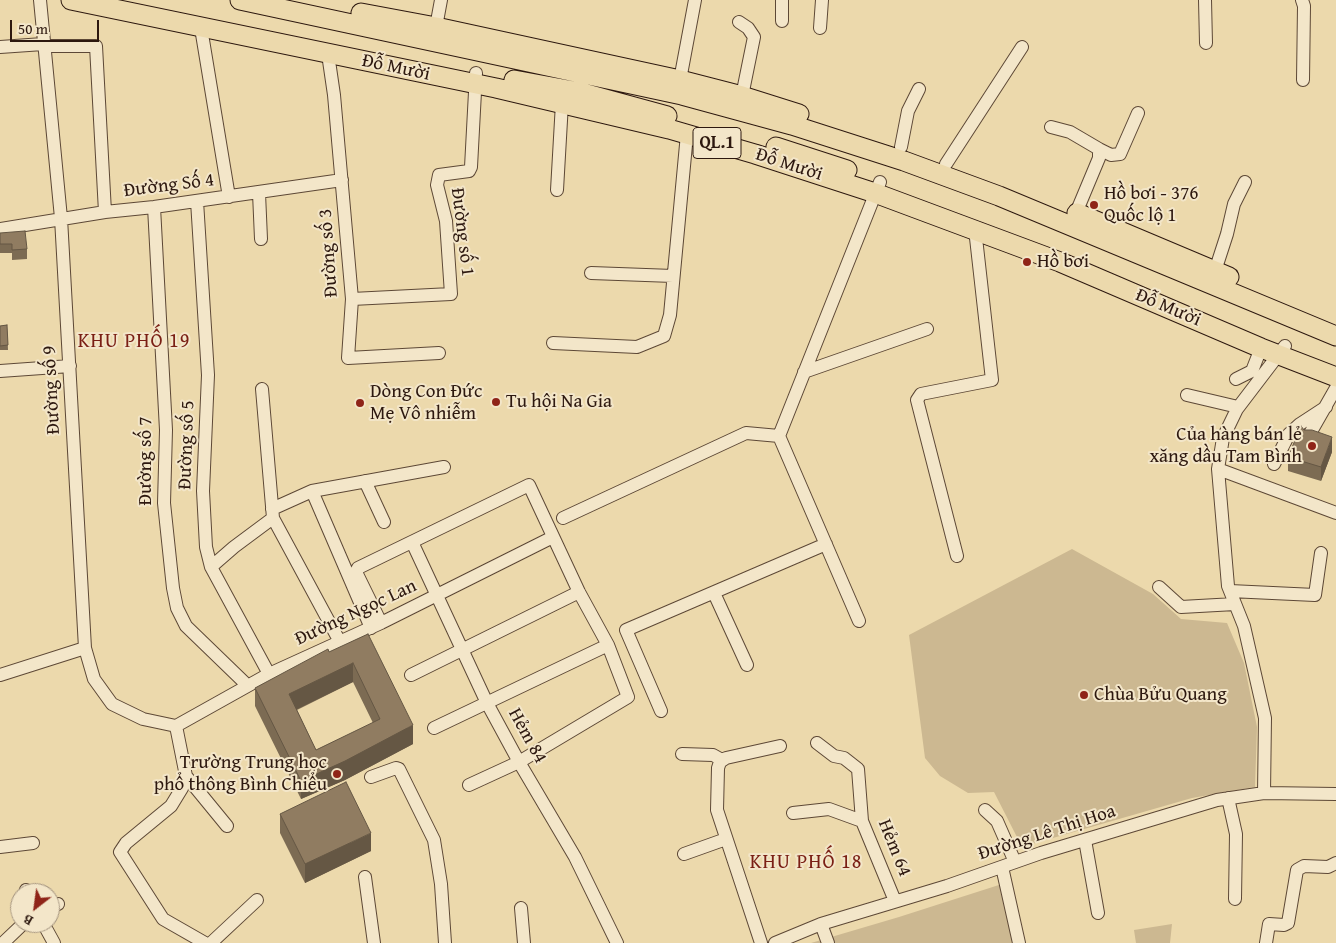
<!DOCTYPE html>
<html>
<head>
<meta charset="utf-8">
<style>
  body { margin:0 }
  #map { position:relative; width:1336px; height:943px; overflow:hidden; background:#ecd9ac; font-family:"Gentium Book Plus",serif }
  canvas { display:block }
  .north { position:absolute; left:10px; top:883px; width:50px; height:50px; box-sizing:border-box; background:#f3e6c9; border:1px solid #a4947f; border-radius:50%; rotate:210deg; font-size:14px; font-weight:700; line-height:20px; text-align:center; color:#2d180f }
  .north::after { content:''; display:block; margin:auto; width:18px; height:22px; background:#8f2418; clip-path:polygon(50% 0,100% 100%,50% 72%,0 100%) }
  .scale { position:absolute; left:10px; top:20px; width:89px; height:22px; box-sizing:border-box; border:2px solid #2d180f; border-top:0; padding-left:6px; font-size:15px; line-height:18px; white-space:nowrap; color:#2d180f; -webkit-text-stroke:4px #f3e6c9; paint-order:stroke }
</style>
</head>
<body>
<div id="map">
<canvas width="1336" height="943"></canvas>
<div class="north">B</div>
<div class="scale">50 m</div>
</div>
<script>
const c = document.querySelector('canvas').getContext('2d');
c.lineJoin = 'round';
function fillPath(path, color) { c.fillStyle = color; c.fill(path, 'evenodd'); }
const toPath = rows => new Path2D(rows.map(r => 'M' + r).join(''));
function trace(path, color, width, dash) { c.strokeStyle = color; c.lineWidth = width; c.lineCap = dash ? 'butt' : 'round'; c.setLineDash(dash || []); c.stroke(path); }
function drawText(font, color, halo, rows, align = 'center') {
  c.font = font + ' "Gentium Book Plus",serif'; c.lineWidth = 4; c.setLineDash([]); c.textBaseline = 'middle'; c.strokeStyle = halo; c.fillStyle = color; for (const [text, x, y, turn = 0] of rows) {
    c.save(); c.translate(x, y); c.rotate((+turn || 0) * Math.PI / 180); c.textAlign = isNaN(turn) ? turn : align; if (halo) c.strokeText(text, 0, 0); c.fillText(text, 0, 0); c.restore();
  }
}
const green = toPath([
  [1072,549,1153,594,1181,619,1227,623,1244,663,1257,727,1255,787,1192,798,1032,844,1019,841,994,792,968,793,940,776,925,758,909,635],
  [1002,884,1021,943,811,943,899,917],
  [1172,924,1170,943,1136,943,1134,930]
]);
const minor = toPath([
  [40,0,61,218,85,648,94,679,112,704,143,719,176,726],
  [782,0,782,21],
  [1205,0,1206,43],
  [1302,0,1304,6,1303,80],
  [739,22,748,28,754,37,742,96],
  [436,27,441,0],
  [201,28,229,197],
  [820,28,822,0],
  [44,46,96,46,105,212],
  [0,47,43,44],
  [328,54,334,95,352,299,348,358,439,353],
  [680,80,695,0],
  [1051,127,1070,132,1099,149,1099,158,1076,213],
  [901,147,908,111,919,89],
  [1099,149,1111,155,1120,154,1138,113],
  [946,164,1022,47],
  [557,190,562,103],
  [259,193,261,239],
  [197,201,208,375,203,491,206,547,211,567,269,674],
  [154,207,166,430,164,503,173,588,177,608,186,626,247,685],
  [0,229,105,212,154,207,342,180],
  [1215,271,1227,234,1234,204,1245,182],
  [591,273,673,276],
  [352,299,451,294,446,221,437,185,439,175,469,171,471,167,476,73],
  [553,343,637,347,664,336,670,315,687,134],
  [0,371,70,366],
  [804,372,927,329],
  [1236,379,1252,371,1261,348],
  [262,389,273,518,340,642],
  [1187,395,1238,407],
  [1308,437,1336,388],
  [1274,464,1289,434,1300,424,1326,407],
  [1218,469,1336,513],
  [365,481,384,522],
  [312,491,371,628],
  [272,509,312,491,444,467],
  [563,518,746,433,779,436],
  [412,542,487,703,519,762,575,857,617,943],
  [957,556,917,400,921,394,992,380,975,229],
  [211,567,234,547,273,518],
  [1159,587,1181,607,1235,604],
  [1230,591,1315,595,1321,553],
  [714,593,747,665],
  [859,621,779,436,880,182],
  [381,623,356,572,358,568,529,485,579,592,608,645,628,697,519,762,469,785],
  [0,675,85,648],
  [411,675,579,592],
  [661,711,626,630,826,544],
  [176,726,269,674,381,623,553,537],
  [176,726,186,776,182,788,171,806,126,843,120,852,163,919,205,943],
  [434,728,608,645],
  [817,743,834,756,844,758,858,769,862,821,895,901],
  [682,754,713,755,722,760],
  [186,776,227,826],
  [371,777,396,768,399,769,434,840,441,884,445,943],
  [1264,793,1265,718,1244,626,1228,586,1218,469,1223,438,1237,409,1285,346],
  [1228,798,1236,834,1235,899],
  [985,810,997,821,1015,862],
  [793,813,829,809,862,821],
  [1085,840,1098,913],
  [0,847,33,843],
  [684,854,726,839],
  [1002,867,1019,943],
  [365,877,374,943],
  [26,890,27,893],
  [50,908,58,904],
  [521,908,524,943],
  [43,923,54,943],
  [821,924,828,943],
  [3,943,24,923],
  [211,943,257,900],
  [761,943,717,810,718,768,720,762,726,758,780,746],
  [775,943,821,924,947,886,1041,853,1217,800,1264,793,1336,794],
  [1266,943,1269,924,1284,925,1288,923,1297,870,1304,866,1328,867,1336,863]
]);
const highway = toPath([
  [71,0,496,88,669,129,755,154,875,193,1060,262,1261,348,1336,377],
  [240,0,682,95,792,125,904,161,999,196,1336,336],
  [361,13,436,27,680,80,742,96,799,114],
  [514,80,579,92,667,116],
  [776,147,847,170],
  [1077,213,1229,277]
]);
const wall = toPath([
  [0,233,27,249,27,259,12,260,12,253,0,253],
  [7,325,8,350,0,350,0,326],
  [1332,452,1321,481,1288,471,1288,457],
  [368,634,413,744,345,780,301,799,255,706,255,688],
  [353,682,373,723,316,750,297,710],
  [280,814,371,851,305,883,280,833]
]);
const shadedWall = toPath([
  [1332,437,1332,452,1321,481,1321,467],
  [353,663,353,682,289,713,289,694],
  [413,725,413,744,345,780,301,799,301,781],
  [371,833,371,851,305,883,305,864]
]);
const building = toPath([
  [25,231,27,249,12,250,12,244,0,244,0,233,25,231],
  [7,325,8,345,0,346,0,326,7,325],
  [1301,426,1304,430,1312,430,1332,437,1321,467,1288,457,1301,426],
  [368,634,413,725,345,761,301,781,255,688,328,649,329,652,368,634],
  [353,663,380,719,316,750,289,694,353,663],
  [346,782,371,833,305,864,280,814,346,782]
]);
const markers = [
  [1094,205,5,"#8f2418"],
  [1027,262,5,"#8f2418"],
  [496,402,5,"#8f2418"],
  [360,403,5,"#8f2418"],
  [1312,446,5,"#8f2418"],
  [1084,695,5,"#8f2418"],
  [337,774,5,"#8f2418"]
];
const shields = [
  [717,143,48]
];
const shieldNames = [
  ["QL.1",717,143]
];
const streetNames = [
  ["Đỗ Mười",396,68,12],
  ["Đỗ Mười",789,165,18],
  ["Đường Số 4",169,186,-7],
  ["Đường số 1",462,232,83],
  ["Đường số 3",329,253,-94],
  ["Đỗ Mười",1168,308,23],
  ["Đường số 9",52,390,-93],
  ["Đường số 5",187,445,-88],
  ["Đường số 7",146,461,-90],
  ["Đường Ngọc Lan",356,613,-25],
  ["Hẻm 84",527,736,61],
  ["Đường Lê Thị Hoa",1047,833,-18],
  ["Hẻm 64",894,848,68]
];
const poiNames = [
  ["Hồ bơi - 376",1104,194],
  ["Quốc lộ 1",1104,216],
  ["Hồ bơi",1037,262],
  ["Dòng Con Đức",370,392],
  ["Mẹ Vô nhiễm",370,414],
  ["Tu hội Na Gia",506,402],
  ["Của hàng bán lẻ",1302,435,"right"],
  ["xăng dầu Tam Bình",1302,457,"right"],
  ["Chùa Bửu Quang",1094,695],
  ["Trường Trung học",327,763,"right"],
  ["phổ thông Bình Chiểu",327,785,"right"]
];
const neighbourhoodNames = [
  ["KHU PHỐ 19",134,342],
  ["KHU PHỐ 18",806,863]
];
fillPath(green, '#ccb891');
trace(minor, '#5d4836', 14);
trace(highway, '#2d180f', 21);
trace(minor, '#f3e6c9', 12);
trace(highway, '#ecd9ac', 19);
fillPath(wall, '#7c6b53');
fillPath(shadedWall, '#655744');
fillPath(building, '#907c61');
trace(building, '#655744', 1);
for (const [x, y, r, color] of markers) { const dot = new Path2D(); dot.arc(x, y, r, 0, 2 * Math.PI); c.fillStyle = color; c.fill(dot); trace(dot, '#f3e6c9', 2); }
for (const [x, y, w] of shields) { const box = new Path2D(); box.roundRect(x - w / 2, y - 15.5, w, 31, 4); c.fillStyle = '#f3e6c9'; c.fill(box); trace(box, '#2d180f', 1); }
drawText('bold 18px', '#2d180f', null, shieldNames);
drawText('19px', '#2d180f', '#f3e6c9', streetNames);
drawText('19px', '#2d180f', '#f3e6c9', poiNames, 'left');
c.letterSpacing = '1px';
drawText('20px', '#7a1f14', '#f3e6c9', neighbourhoodNames);
c.letterSpacing = '0px';
</script>
</body>
</html>
